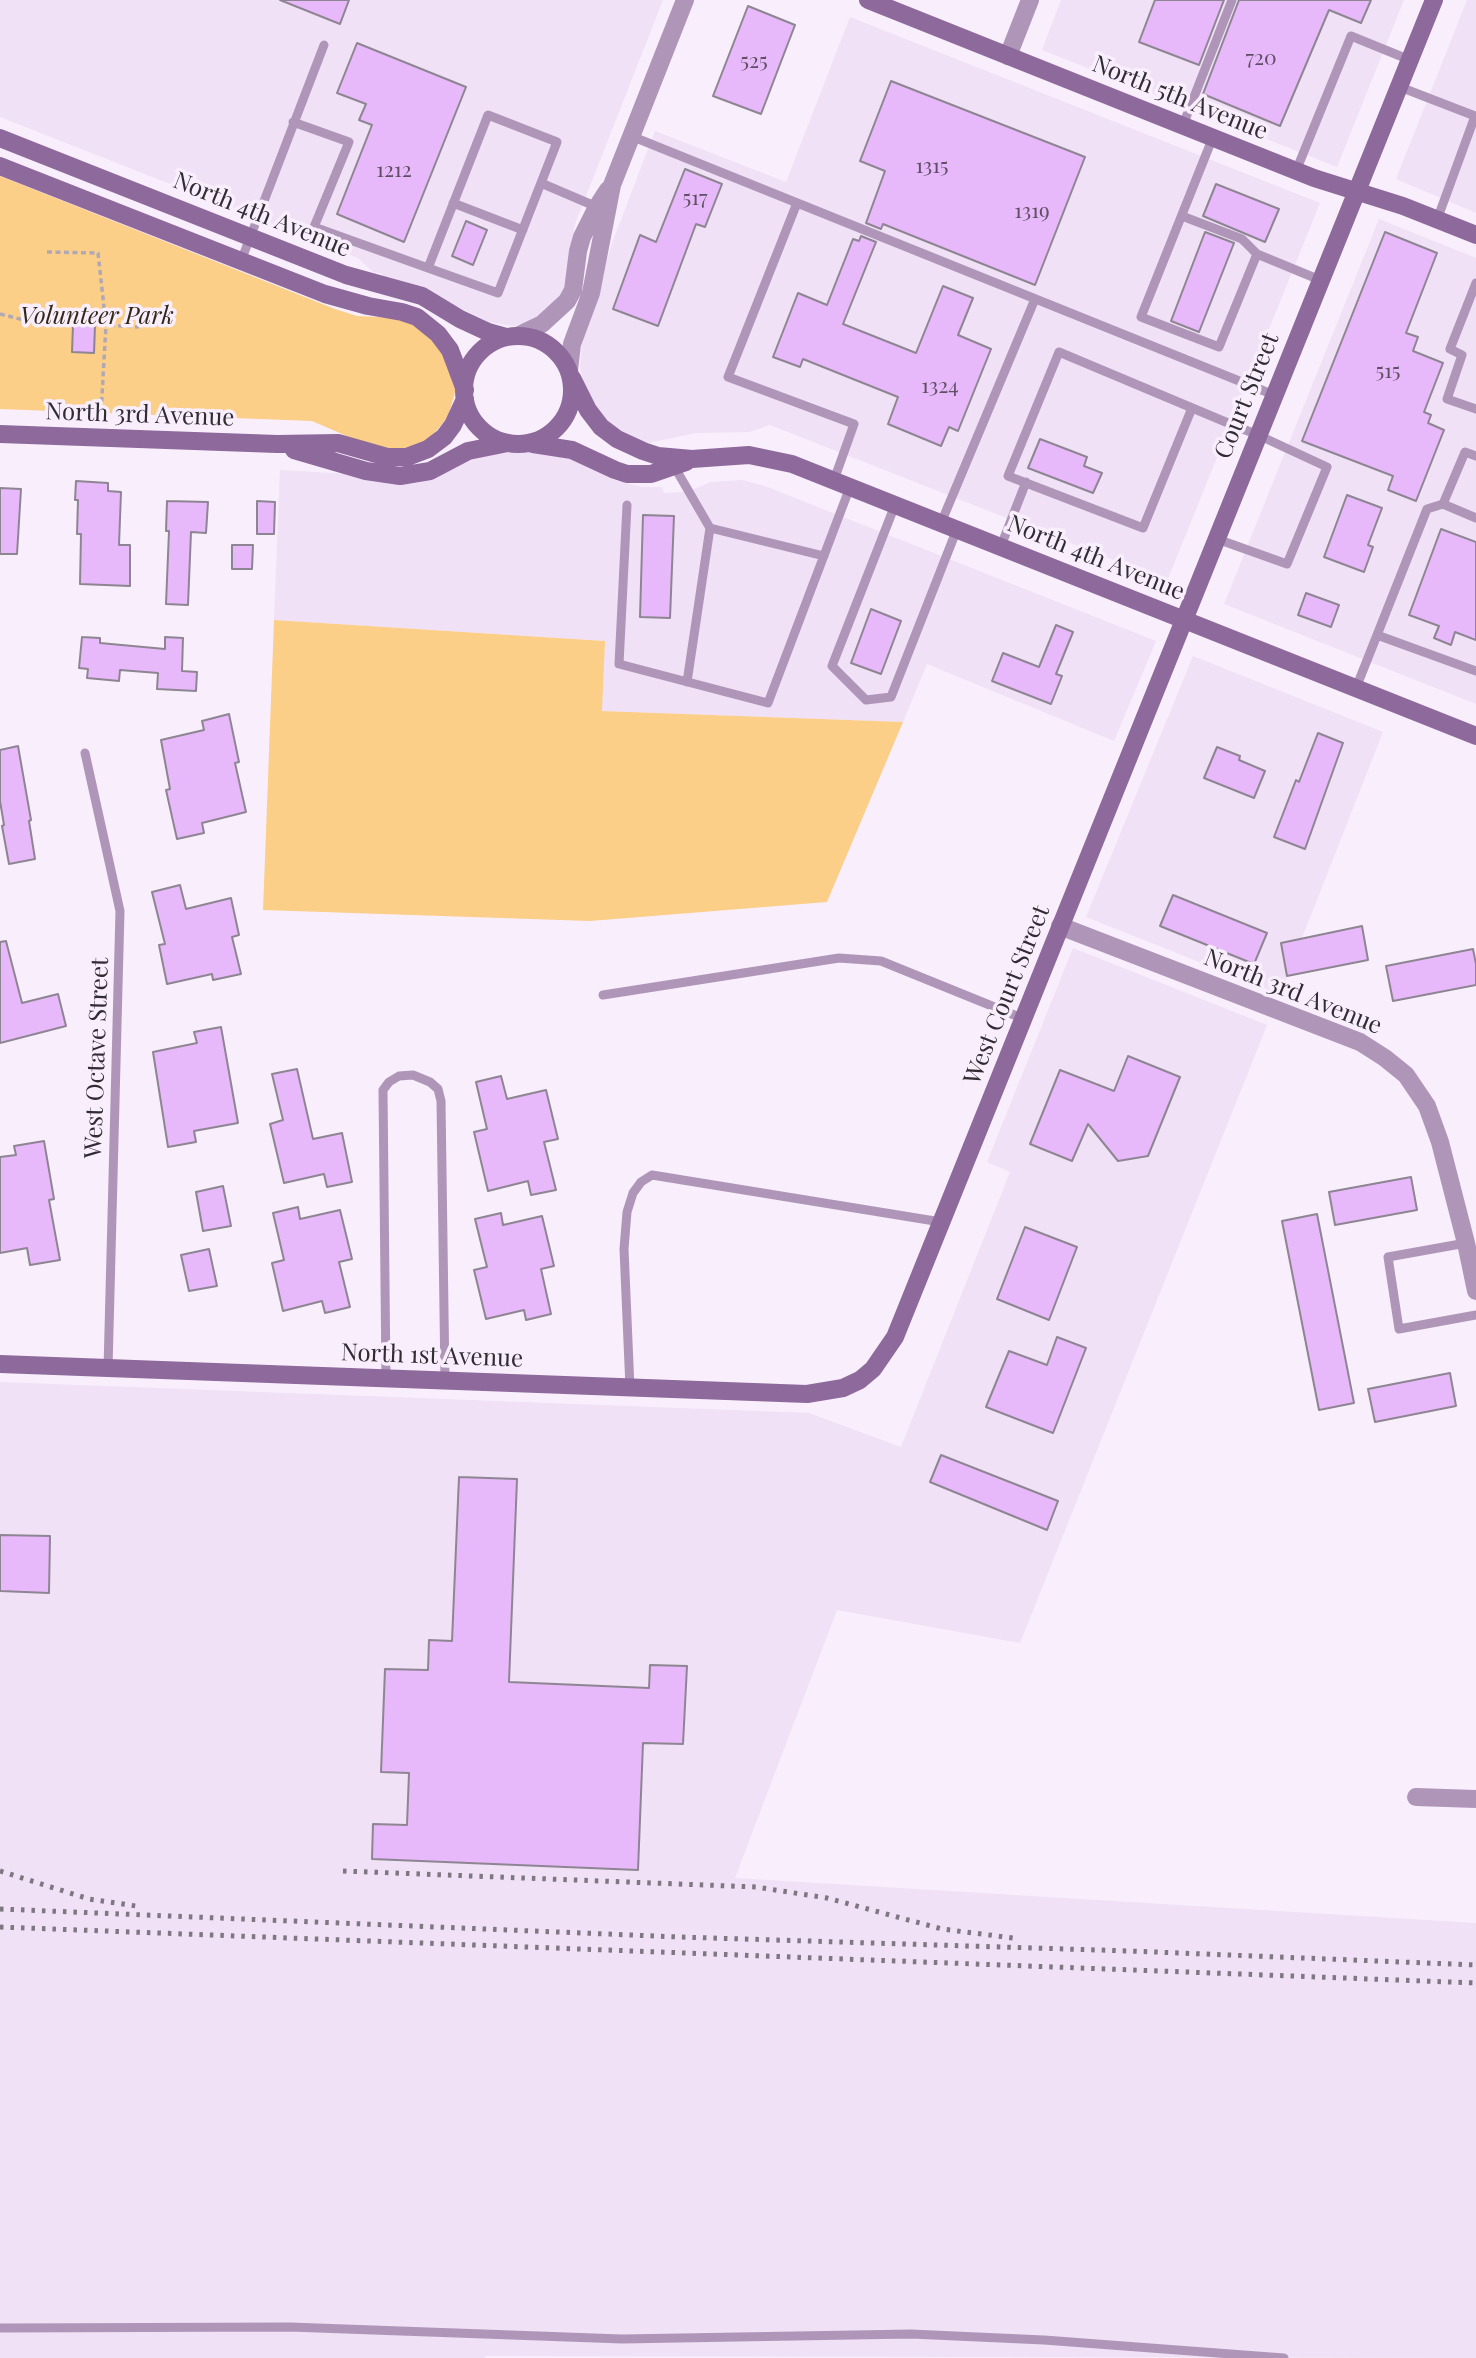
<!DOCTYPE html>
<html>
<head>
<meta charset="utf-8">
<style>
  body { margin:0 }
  canvas { display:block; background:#f8eefc }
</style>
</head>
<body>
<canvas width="1476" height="2358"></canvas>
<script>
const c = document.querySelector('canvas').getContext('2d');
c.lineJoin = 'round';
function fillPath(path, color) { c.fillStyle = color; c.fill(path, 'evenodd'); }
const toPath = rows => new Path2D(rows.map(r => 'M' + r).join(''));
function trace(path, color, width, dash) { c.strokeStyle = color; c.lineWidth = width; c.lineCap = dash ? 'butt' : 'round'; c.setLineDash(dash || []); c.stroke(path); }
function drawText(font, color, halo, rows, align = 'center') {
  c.font = font + ' "Playfair Display",serif'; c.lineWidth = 7; c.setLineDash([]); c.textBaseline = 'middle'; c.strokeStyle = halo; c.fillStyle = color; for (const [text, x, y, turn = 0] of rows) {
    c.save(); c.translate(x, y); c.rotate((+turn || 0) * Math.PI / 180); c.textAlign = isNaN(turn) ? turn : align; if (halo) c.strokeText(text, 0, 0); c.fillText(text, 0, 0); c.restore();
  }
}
const built = toPath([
  [0,0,663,0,575,224,564,294,549,310,523,324,512,326,489,322,416,287,381,279,382,274,373,272,358,258,0,117],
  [1061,0,1404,0,1337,167,1042,50],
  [1467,0,1476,0,1476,213,1396,179],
  [850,17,1320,203,1167,581,770,425,749,432,696,433,648,443,628,438,610,426,594,406,584,388,580,367,582,343,612,243,655,131,786,182],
  [1379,219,1476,258,1476,704,1224,604],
  [540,450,563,455,614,480,642,487,662,487,664,493,686,492,711,482,742,480,765,486,1156,641,1114,741,927,664,903,722,601,711,605,641,274,620,280,470,350,474,391,484,417,483,434,478,475,456],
  [1193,656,1383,732,1280,994,1086,917],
  [1073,948,1267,1025,1020,1643,837,1610,735,1878,1476,1923,1476,2358,486,2356,485,2358,0,2358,0,1382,809,1413,901,1447,1010,1172,987,1162]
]);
const green = toPath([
  [0,176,335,309,357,316,398,318,412,322,424,331,443,354,456,389,448,417,431,437,420,444,407,448,391,449,370,446,312,421,0,409],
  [274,620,605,641,602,711,903,722,827,902,590,921,263,910]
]);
const building = toPath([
  [280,0,349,0,340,24,280,0],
  [1155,0,1224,0,1199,65,1139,42,1155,0],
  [1239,0,1371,0,1361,23,1329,10,1280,126,1203,94,1239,0],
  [748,6,795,25,761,114,713,96,748,6],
  [357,43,466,87,404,242,337,214,372,125,359,120,366,104,337,93,357,43],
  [891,81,1085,157,1035,285,883,224,881,229,866,223,885,171,860,161,891,81],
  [685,169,722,184,705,227,696,224,658,326,613,309,640,235,656,242,685,169],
  [1216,184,1279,209,1265,242,1203,216,1216,184],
  [466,221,487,230,473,265,452,256,466,221],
  [1205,232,1234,243,1199,332,1171,321,1205,232],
  [1385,232,1437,253,1406,333,1418,337,1413,351,1443,363,1424,412,1431,415,1428,423,1444,430,1416,501,1388,490,1393,476,1302,441,1385,232],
  [861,236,876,242,843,324,916,353,943,286,973,298,958,335,991,349,958,431,949,427,941,446,888,424,898,397,803,359,800,367,773,357,798,293,827,305,853,239,859,241,861,236],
  [73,325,95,325,94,353,72,352,73,325],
  [1040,439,1087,457,1084,466,1102,473,1093,493,1028,468,1040,439],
  [76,481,108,483,108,491,121,492,119,545,130,545,130,586,80,584,81,534,77,534,78,500,75,500,76,481],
  [0,488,21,489,17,554,0,554,0,488],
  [1347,495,1382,508,1368,545,1373,547,1364,572,1324,557,1347,495],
  [167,501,208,502,206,533,191,532,188,605,166,604,169,531,166,531,167,501],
  [257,501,275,502,274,534,257,534,257,501],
  [643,515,674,516,670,618,640,617,643,515],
  [1441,529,1476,542,1476,640,1455,632,1451,645,1434,638,1439,626,1409,615,1441,529],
  [232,545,253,545,252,569,232,569,232,545],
  [1306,593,1339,605,1331,627,1298,615,1306,593],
  [871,609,901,621,881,674,851,663,871,609],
  [1056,625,1073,632,1056,674,1062,676,1051,704,992,681,1003,653,1039,667,1056,625],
  [82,637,100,638,100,643,165,649,165,637,183,638,182,671,197,672,196,691,157,689,158,673,120,670,119,681,87,678,88,669,79,668,82,637],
  [229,714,239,762,235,763,246,812,202,823,204,833,177,839,166,790,170,789,161,740,204,730,202,721,229,714],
  [1318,733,1343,743,1305,849,1274,837,1296,780,1299,782,1318,733],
  [18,746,31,820,29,821,35,859,9,864,2,826,4,825,0,801,0,750,18,746],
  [1217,747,1240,756,1239,760,1265,771,1254,798,1204,778,1217,747],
  [180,885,186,909,231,898,239,935,232,937,241,974,213,980,212,974,167,984,159,945,165,944,152,892,180,885],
  [1173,895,1267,933,1254,964,1160,926,1173,895],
  [1362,926,1368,960,1287,976,1281,943,1362,926],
  [6,941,22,1003,58,994,66,1026,0,1043,0,942,6,941],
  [1473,949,1476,964,1476,985,1393,1001,1386,966,1473,949],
  [221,1027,238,1123,194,1131,196,1142,168,1147,153,1052,197,1043,194,1032,221,1027],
  [1128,1056,1180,1077,1148,1156,1118,1161,1088,1124,1072,1161,1030,1144,1060,1070,1114,1091,1128,1056],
  [297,1069,313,1139,342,1133,352,1182,327,1187,324,1174,284,1183,270,1124,283,1120,272,1074,297,1069],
  [501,1076,507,1099,546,1090,558,1139,544,1142,556,1190,531,1195,528,1181,488,1191,474,1132,487,1129,476,1082,501,1076],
  [44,1141,54,1199,49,1200,60,1260,30,1265,27,1248,0,1253,0,1157,16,1155,14,1146,44,1141],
  [1411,1177,1417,1210,1335,1225,1329,1192,1411,1177],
  [223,1186,231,1226,203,1231,196,1192,223,1186],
  [298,1207,300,1219,340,1210,352,1259,339,1262,350,1307,325,1313,322,1301,283,1311,272,1263,284,1260,273,1213,298,1207],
  [501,1213,503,1225,542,1216,554,1266,541,1269,551,1314,526,1320,524,1310,486,1319,474,1270,487,1267,475,1219,501,1213],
  [1317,1214,1354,1403,1319,1410,1282,1221,1317,1214],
  [1025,1227,1077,1247,1049,1320,997,1299,1025,1227],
  [209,1249,217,1286,189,1291,181,1255,209,1249],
  [1057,1337,1086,1348,1053,1433,986,1407,1009,1351,1047,1365,1057,1337],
  [1450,1373,1456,1406,1375,1422,1368,1389,1450,1373],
  [941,1455,1058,1501,1047,1530,930,1482,941,1455],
  [459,1477,517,1479,509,1682,649,1688,650,1665,687,1666,683,1744,643,1743,638,1870,372,1859,373,1824,407,1825,409,1773,381,1772,385,1669,428,1670,429,1640,452,1641,459,1477],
  [0,1535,50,1536,49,1593,0,1591,0,1535]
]);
const path = toPath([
  [47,252,98,253,106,325,101,413],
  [0,314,24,320,139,327]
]);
const lane = toPath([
  [1400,87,1475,116,1437,220],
  [293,122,349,142,314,227,428,268,498,293,557,142,488,115,428,268],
  [1183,125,1232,0],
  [631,136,1274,395],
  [1213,137,1141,317,1219,347,1257,254,1320,280],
  [1296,171,1351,36,1410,60],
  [541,183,597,207],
  [453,203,523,230],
  [797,203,728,377,854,424,834,480],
  [1182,216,1242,239,1257,254],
  [241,261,324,45],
  [1476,283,1450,349,1462,355,1447,399,1476,409],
  [1192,408,1143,528,1008,476,1059,352,1228,423,1258,435,1327,467,1287,564,1217,539],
  [1476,456,1465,452,1443,504,1476,518],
  [674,466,710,528],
  [627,505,619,664,768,703,850,487],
  [895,505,832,666,866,700,891,697,957,529],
  [941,523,1035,299],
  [1001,546,1026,482],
  [1377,635,1476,671],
  [687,682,710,528,824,556],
  [1356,688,1427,509,1443,504],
  [85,753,120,911,108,1368],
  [603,995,839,958,881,961,1024,1019],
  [1466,1243,1388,1257,1399,1329,1476,1315],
  [386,1379,383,1090,389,1082,399,1076,413,1075,430,1082,438,1089,441,1101,445,1381],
  [630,1388,624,1249,627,1212,633,1193,641,1182,652,1175,941,1222],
  [0,2328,290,2327,622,2339,911,2334,1044,2340,1284,2358]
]);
const street = toPath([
  [1008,56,1030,0],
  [517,336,542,324,567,301,573,290,578,251,582,237,597,207,608,190],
  [569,370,572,344,591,293,612,185,685,0],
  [1060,926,1360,1042,1385,1058,1406,1075,1427,1106,1440,1142,1466,1243,1476,1291],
  [1416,1797,1476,1799]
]);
const secondary = toPath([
  [868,0,1314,178,1403,206,1476,235],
  [0,138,346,275,422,296,460,319,488,332,506,337],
  [0,166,325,294,368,306,402,312,417,317,438,334,450,350,465,390],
  '464 390a54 54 0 1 1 108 0a54 54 0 1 1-108 0Z',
  [572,378,588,410,601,427,617,439,643,451,658,456,692,459,749,455,792,464,1476,736],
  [0,434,277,444,338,443,387,457,407,457,428,449,444,437,453,425,465,399],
  [533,444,572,450,615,470,627,474,651,474,686,462],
  [294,450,366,471,400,476,430,471,468,451,508,443],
  [0,1364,807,1394,843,1388,860,1380,873,1369,895,1337,1434,0]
]);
const rail = toPath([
  [0,1871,89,1899,136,1906],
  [343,1871,756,1887,827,1898,942,1929,1013,1938],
  [0,1909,679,1937,1130,1951,1476,1965],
  [0,1927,1476,1983]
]);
const numberNames = [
  ["720",1261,58],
  ["525",754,61],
  ["1315",932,166],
  ["1212",394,170],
  ["517",695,198],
  ["1319",1032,211],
  ["515",1388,371],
  ["1324",940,386]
];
const streetNames = [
  ["North 5th Avenue",1180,98,22],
  ["North 4th Avenue",262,215,22],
  ["Court Street",1247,396,-68],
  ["North 3rd Avenue",140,415,2],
  ["North 4th Avenue",1096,558,22],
  ["North 3rd Avenue",1293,992,22],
  ["West Court Street",1007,995,-68],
  ["West Octave Street",97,1058,-88],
  ["North 1st Avenue",432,1356,2]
];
const parkNames = [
  ["Volunteer Park",97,317]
];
fillPath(built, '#f0e1f6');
fillPath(green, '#fccf89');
fillPath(building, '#e8b9fa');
trace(building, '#8e8592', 2);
trace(path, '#b0a8b3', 3.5, [5, 3.5]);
trace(lane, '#af96b9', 9);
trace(street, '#af96b9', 18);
trace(secondary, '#8e699c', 18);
trace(rail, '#7d7780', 5, [3.5, 7]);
drawText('21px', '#5e4f64', null, numberNames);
drawText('24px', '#302c32', '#f8eefc', streetNames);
drawText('italic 24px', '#322817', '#f8eefc', parkNames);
</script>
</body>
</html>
